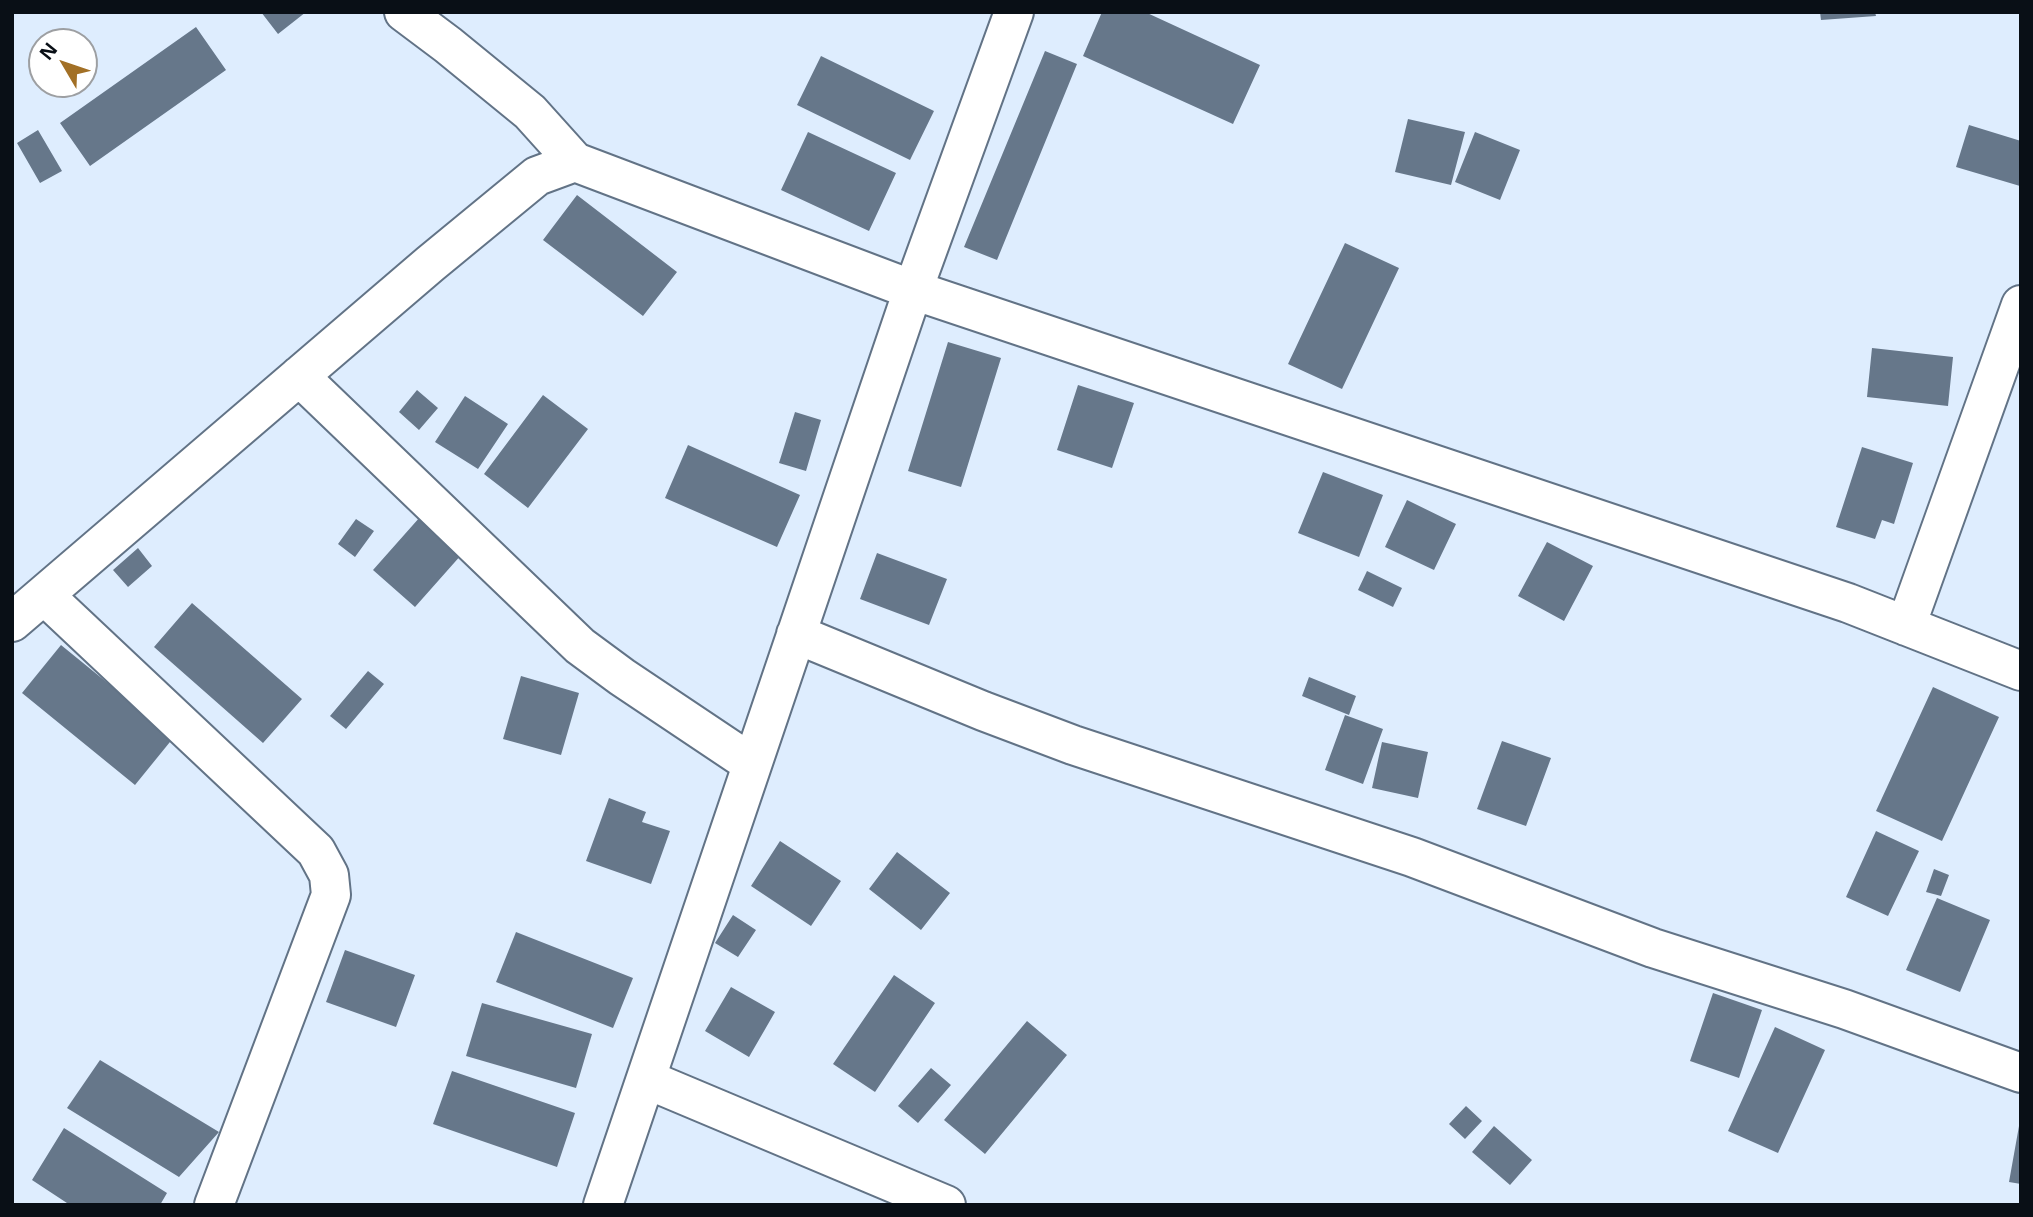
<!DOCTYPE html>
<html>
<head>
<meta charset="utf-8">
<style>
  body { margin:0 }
  #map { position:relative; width:2033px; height:1217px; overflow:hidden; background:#deedfe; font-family:"Open Sans",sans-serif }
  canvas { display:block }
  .frame { position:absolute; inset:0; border:14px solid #090f16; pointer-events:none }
  .north { position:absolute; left:28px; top:28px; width:70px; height:70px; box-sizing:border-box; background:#fff; border:2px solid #9d9fa2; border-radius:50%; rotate:309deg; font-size:19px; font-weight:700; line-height:28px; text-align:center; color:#090f16 }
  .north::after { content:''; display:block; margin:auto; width:24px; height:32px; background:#a27026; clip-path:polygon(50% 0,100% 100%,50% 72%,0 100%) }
</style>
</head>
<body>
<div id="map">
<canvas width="2033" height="1217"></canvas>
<div class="frame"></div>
<div class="north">N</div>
</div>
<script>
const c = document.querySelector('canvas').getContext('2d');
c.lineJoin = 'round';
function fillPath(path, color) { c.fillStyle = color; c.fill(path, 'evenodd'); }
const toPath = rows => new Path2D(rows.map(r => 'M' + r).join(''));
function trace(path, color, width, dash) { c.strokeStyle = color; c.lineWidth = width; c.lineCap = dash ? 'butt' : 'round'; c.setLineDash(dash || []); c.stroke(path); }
const building = toPath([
  [261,12,306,12,278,34],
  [1102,12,1145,12,1260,65,1233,124,1083,56],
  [1820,12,1875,12,1876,16,1821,20],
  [196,27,226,70,90,166,60,123],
  [1045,51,1077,64,997,260,964,247],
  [821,56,934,111,910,160,797,105],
  [1408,119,1465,132,1451,185,1395,172],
  [1969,125,2021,141,2020,186,1956,167],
  [38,130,62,171,40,183,17,143],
  [808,132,896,173,869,231,781,190],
  [1475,132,1520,150,1500,200,1455,182],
  [577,195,677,272,643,316,543,240],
  [1345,243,1399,268,1342,389,1288,364],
  [948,342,1001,358,961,487,908,471],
  [1872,348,1953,357,1948,406,1867,397],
  [1078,385,1134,403,1112,468,1057,450],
  [417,390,438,408,419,430,399,412],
  [543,395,588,429,528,508,484,474],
  [465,396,508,424,478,469,435,442],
  [795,412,821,420,806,471,779,463],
  [688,445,800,495,777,547,665,498],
  [1862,447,1913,463,1894,524,1882,520,1875,539,1836,527],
  [1323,472,1383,495,1359,557,1298,533],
  [1407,500,1456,524,1434,570,1385,547],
  [420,517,462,554,415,607,373,570],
  [356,519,374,531,355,557,338,544],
  [1547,542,1593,566,1564,621,1518,596],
  [138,548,152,566,128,587,113,570],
  [877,553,947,579,929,625,860,599],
  [1367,571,1402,588,1393,607,1358,590],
  [192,603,302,699,263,743,154,647],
  [61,645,174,737,135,785,22,693],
  [368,671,384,684,346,729,330,716],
  [521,676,579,693,561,755,503,739],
  [1309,677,1356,696,1349,715,1302,696],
  [1933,687,1999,717,1942,841,1876,811],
  [1345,715,1383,729,1363,784,1325,770],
  [1502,741,1551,758,1526,826,1477,809],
  [1382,742,1428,752,1418,798,1372,788],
  [609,798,646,812,642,822,670,831,651,884,586,861],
  [1876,831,1919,851,1888,916,1846,897],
  [780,841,841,881,811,926,751,886],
  [897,852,950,893,921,930,869,889],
  [1934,869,1949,875,1941,896,1926,892],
  [1937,898,1990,920,1960,992,1906,970],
  [733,915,756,930,738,957,715,943],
  [516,932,633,978,613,1028,496,982],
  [345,950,415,975,396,1027,326,1002],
  [894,975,935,1003,875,1092,833,1064],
  [731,987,775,1012,749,1057,705,1031],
  [1713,993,1762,1010,1739,1078,1690,1061],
  [482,1003,592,1034,576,1088,466,1056],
  [1027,1021,1067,1055,985,1154,944,1120],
  [1775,1027,1825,1050,1778,1153,1728,1131],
  [100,1060,219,1132,179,1177,67,1108],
  [931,1068,951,1085,918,1123,898,1106],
  [452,1071,575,1113,557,1167,433,1124],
  [1466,1106,1482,1121,1465,1139,1449,1124],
  [1494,1126,1532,1160,1510,1185,1472,1152],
  [2019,1126,2021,1126,2021,1184,2009,1182],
  [64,1128,167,1193,160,1205,70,1205,32,1180]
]);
const minor = toPath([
  [404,12,448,45,530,112,575,162],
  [299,376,580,646,622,677,752,764],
  [44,595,316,851,329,875,331,895,214,1205],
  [12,622,430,264,537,176,575,162,913,290,1848,603,2021,671],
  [1906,626,2021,305],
  [796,634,983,711,1073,745,1412,857,1653,948,1844,1009,2021,1073],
  [646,1079,946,1205],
  [603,1205,913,290,1014,12]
]);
fillPath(building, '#66778a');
trace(minor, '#627386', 42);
trace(minor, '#fff', 38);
</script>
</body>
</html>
